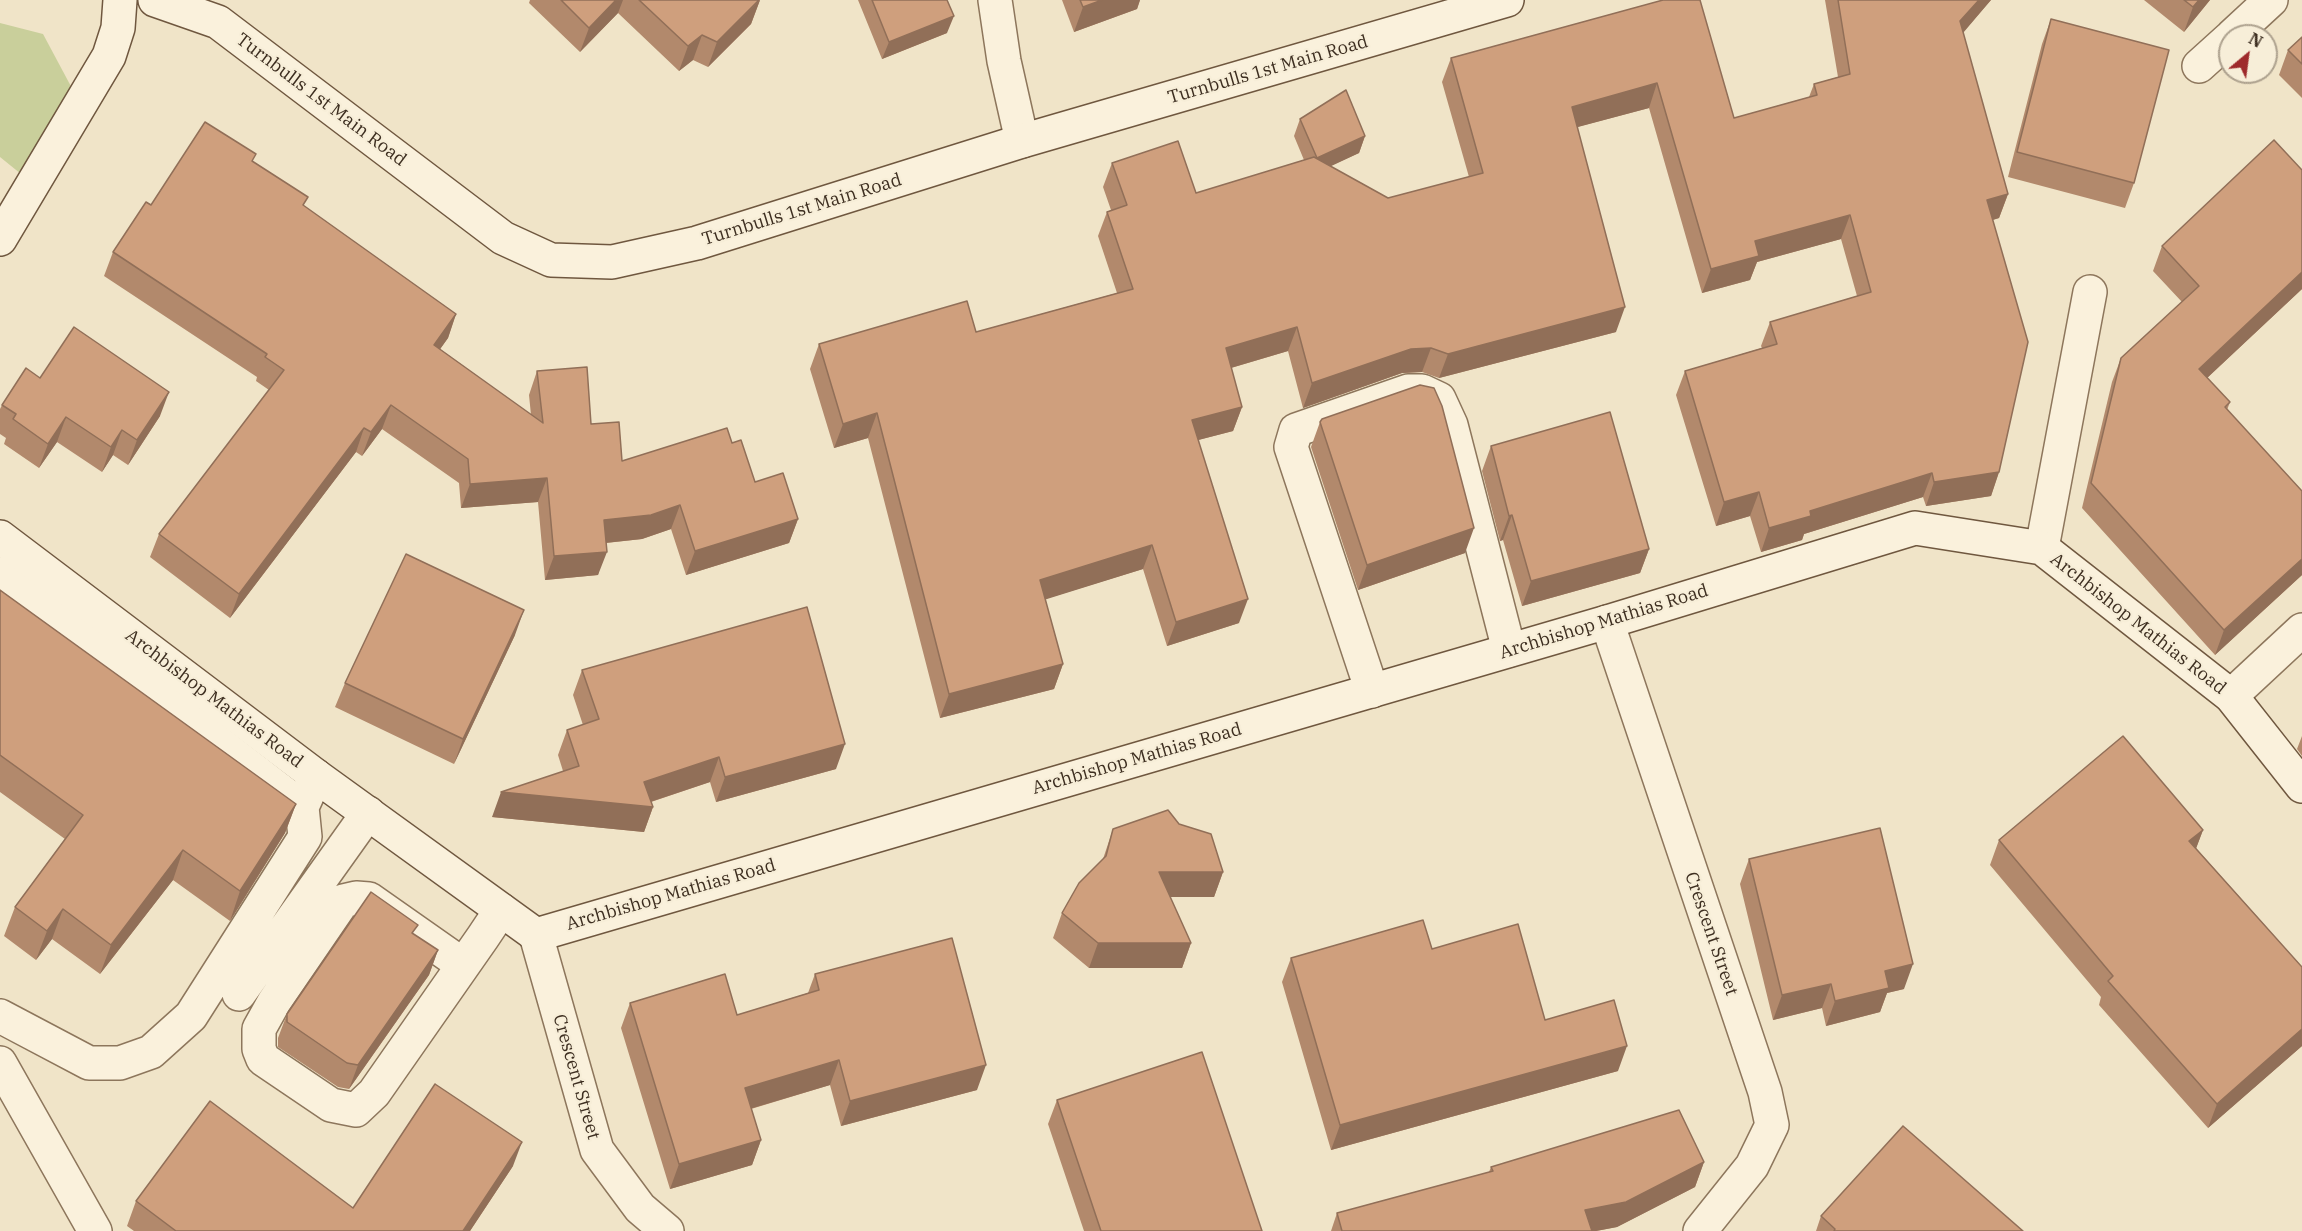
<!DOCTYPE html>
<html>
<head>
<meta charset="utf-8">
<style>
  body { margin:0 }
  #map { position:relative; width:2302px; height:1231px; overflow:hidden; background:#f0e4c8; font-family:"IBM Plex Serif",serif }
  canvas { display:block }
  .north { position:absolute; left:2218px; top:24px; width:60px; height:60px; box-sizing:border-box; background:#f7eed8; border:2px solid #ada18e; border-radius:50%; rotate:29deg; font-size:16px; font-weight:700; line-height:24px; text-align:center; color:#3d2e20 }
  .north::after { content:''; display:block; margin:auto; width:21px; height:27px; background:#9e2a2b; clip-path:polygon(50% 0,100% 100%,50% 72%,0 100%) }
</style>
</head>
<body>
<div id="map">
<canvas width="2302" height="1231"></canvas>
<div class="north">N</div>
</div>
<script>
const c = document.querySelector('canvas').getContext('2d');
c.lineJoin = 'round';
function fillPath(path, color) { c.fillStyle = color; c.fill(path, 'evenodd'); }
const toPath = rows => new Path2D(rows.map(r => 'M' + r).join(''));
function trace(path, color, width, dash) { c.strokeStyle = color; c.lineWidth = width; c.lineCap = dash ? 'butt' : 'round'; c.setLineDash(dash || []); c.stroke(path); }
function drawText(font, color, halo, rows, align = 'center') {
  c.font = font + ' "IBM Plex Serif",serif'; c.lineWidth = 4.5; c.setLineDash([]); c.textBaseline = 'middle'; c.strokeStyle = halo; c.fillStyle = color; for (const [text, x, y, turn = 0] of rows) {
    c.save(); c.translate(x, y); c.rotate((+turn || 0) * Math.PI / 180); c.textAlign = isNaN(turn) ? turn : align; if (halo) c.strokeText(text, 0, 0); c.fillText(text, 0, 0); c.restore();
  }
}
const green = toPath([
  [0,23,43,34,74,92,21,174,0,157]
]);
const street = toPath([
  [995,0,1004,61,1022,141],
  [2232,36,2271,0],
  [2199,66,2230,38],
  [2042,548,2090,292],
  [0,574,302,807],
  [1607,622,1765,1092,1772,1125,1752,1166,1700,1231],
  [1372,691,1291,447,1296,430,1408,391,1422,391,1439,399,1451,425,1509,650],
  [2231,696,2302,630],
  [536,935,597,1150,640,1208,667,1231],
  [463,965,369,899,356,898,343,901,274,1002,259,1029,259,1049,263,1059,331,1105,356,1110,374,1093,483,937,501,910],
  [239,994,368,813],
  [0,1016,89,1063,120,1063,151,1052,191,1016,305,837,302,807,316,776],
  [0,1063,95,1231]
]);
const secondary = toPath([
  [155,0,218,22,503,238,551,260,612,262,697,243,1022,141,1507,0],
  [0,239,109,56,118,28,120,0],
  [0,537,316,776,536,935,1607,622,1915,528,2042,548,2231,696,2302,786]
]);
const wall = toPath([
  [530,0,760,0,751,24,708,67,693,60,679,71,618,13,580,52,529,3],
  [858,0,947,0,947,33,882,59],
  [1062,0,1140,0,1137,9,1074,32],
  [1663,0,1734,118,1809,97,1814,84,1838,77,1825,0,1991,0,1963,32,2008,194,1999,218,1993,220,1999,472,1991,496,1926,506,1923,497,1804,534,1802,540,1761,552,1750,516,1716,526,1676,395,1685,371,1762,348,1761,346,1770,322,1857,296,1841,239,1757,262,1750,280,1702,293,1649,108,1577,127,1616,332,1439,378,1422,372,1402,373,1303,408,1288,351,1231,368,1242,407,1233,431,1198,440,1239,623,1167,646,1143,569,1045,599,1063,664,1054,689,940,718,868,438,834,448,810,369,819,344,976,332,1117,293,1098,236,1107,212,1111,210,1103,187,1112,163,1196,193,1304,160,1294,136,1300,119,1365,136,1359,153,1330,166,1388,198,1469,177,1442,82,1451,58],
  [2144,0,2210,0,2184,32],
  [2051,19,2134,183,2125,208,2008,177,2042,44],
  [2302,37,2302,98,2279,75,2288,50],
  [253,162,304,206,456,314,448,338,440,349,531,415,529,395,537,371,591,424,622,461,732,443,755,482,798,519,789,543,686,575,671,529,642,539,606,543,598,575,545,580,538,502,461,508,459,483,382,429,362,456,356,452,230,618,150,557,159,534,269,390,256,381,257,377,104,276,113,252,151,205],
  [2162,246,2302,289,2207,378,2230,402,2227,410,2302,491,2302,575,2215,655,2082,508,2112,382,2121,358,2182,302,2153,271],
  [40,378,160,416,128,465,113,455,102,472,57,442,39,468,4,444,6,438,0,434,0,409,2,405],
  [1320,422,1465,553,1358,590,1311,447],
  [1491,446,1649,549,1640,573,1522,606,1503,540,1500,541,1482,471],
  [0,590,296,804,285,833,230,921,173,880,100,974,52,939,36,960,4,936,15,907,65,839,0,792],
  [515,635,454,764,335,707,345,683],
  [582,670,836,769,716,802,710,782,651,802,653,807,644,832,492,817,563,771,558,755,567,730,583,725,573,695],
  [2302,736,2302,756,2297,749],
  [1179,824,1223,872,1214,897,1170,897,1191,943,1182,968,1089,968,1053,938,1062,913,1103,859,1113,829],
  [2203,830,2196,848,2302,967,2302,1046,2208,1128,2099,1005,2101,997,1990,865,1999,840],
  [1749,859,1904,989,1887,993,1880,1012,1826,1026,1822,1008,1773,1020,1740,884],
  [414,935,438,950,429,975,349,1089,338,1087,278,1047,278,1038,287,1014],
  [1432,949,1545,1020,1618,1071,1331,1150,1282,982,1291,958],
  [815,974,977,1090,841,1126,830,1085,751,1109,761,1140,752,1165,670,1189,621,1028,630,1003,737,1015,808,993],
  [1057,1100,1262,1231,1084,1231,1048,1124],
  [1704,1162,1695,1187,1617,1227,1596,1231,1331,1231,1337,1213,1489,1172,1491,1167],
  [513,1166,470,1231,134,1231,127,1226,136,1201,353,1208],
  [1821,1216,2023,1231,1816,1231]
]);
const shadedWall = toPath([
  [616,0,623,0,618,13,580,52,589,28],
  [760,0,751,24,708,67,717,42],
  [1102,0,1140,0,1137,9,1074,32,1083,7],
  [1979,0,1991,0,1952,46,1960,21],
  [2199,0,2210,0,2184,32,2193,7],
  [954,16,947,33,882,59,889,42],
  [702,35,693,60,679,71,688,46],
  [1657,83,1649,108,1563,131,1572,107],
  [1365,136,1359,153,1310,176,1317,158],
  [2008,194,1999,218,1978,224,1987,200],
  [1850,215,1841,239,1757,262,1750,280,1702,293,1711,269,1755,241],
  [2302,272,2302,289,2190,394,2199,369],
  [1625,307,1616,332,1439,378,1448,354],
  [456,314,448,338,426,369,434,345],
  [1297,327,1288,351,1217,372,1226,348],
  [1431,348,1422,372,1402,373,1303,408,1312,383,1411,349],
  [169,392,160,416,128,465,137,440],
  [391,405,382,429,362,456,371,432],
  [1242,407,1233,431,1183,444,1192,420],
  [877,413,868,438,834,448,843,424],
  [66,417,57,442,39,468,48,444],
  [364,428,356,452,230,618,239,594],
  [122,430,113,455,102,472,111,447],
  [1999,472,1991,496,1926,506,1934,482],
  [1932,473,1923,497,1804,534,1802,540,1761,552,1769,528,1810,511],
  [547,478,538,502,461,508,470,484],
  [1759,492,1750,516,1716,526,1724,502],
  [680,505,671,529,642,539,595,544,604,520],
  [1512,515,1503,540,1500,541,1509,516],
  [798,519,789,543,686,575,695,551],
  [1474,528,1465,553,1358,590,1367,565],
  [1152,545,1143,569,1031,604,1040,580],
  [1649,549,1640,573,1522,606,1531,581],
  [607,552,598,575,545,580,554,556],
  [2302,559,2302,575,2215,655,2224,630],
  [1248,599,1239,623,1167,646,1176,622],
  [524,610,515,635,454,764,463,739],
  [1063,664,1054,689,940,718,949,694],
  [845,744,836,769,716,802,725,777],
  [719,757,710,782,638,806,653,807,644,832,492,817,501,792,644,782],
  [296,804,285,833,230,921,240,891],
  [2203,830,2194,854,2189,841],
  [183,850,173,880,100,974,111,945],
  [1159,872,1223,872,1214,897,1150,897],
  [63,909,52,939,36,960,47,931],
  [1098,943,1191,943,1182,968,1089,968],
  [438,950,429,975,349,1089,358,1065],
  [1913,964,1904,989,1887,993,1880,1012,1826,1026,1835,1001,1885,971],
  [1831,984,1822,1008,1773,1020,1782,995],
  [2302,1029,2302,1046,2208,1128,2217,1104],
  [1627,1046,1618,1071,1331,1150,1340,1125],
  [839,1060,830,1085,736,1113,745,1088],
  [986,1065,977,1090,841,1126,850,1101],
  [761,1140,752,1165,670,1189,679,1164],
  [522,1142,513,1166,470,1231,463,1231],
  [1704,1162,1695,1187,1617,1227,1596,1231,1577,1231,1585,1210]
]);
const building = toPath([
  [561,0,616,0,589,28,561,0],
  [639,0,759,0,717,42,702,35,688,46,639,0],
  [872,0,947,0,954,16,889,42,872,0],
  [1080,0,1102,0,1083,7,1080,0],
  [1663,0,1700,0,1734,118,1817,95,1814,84,1850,74,1838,0,1979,0,1960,21,2008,194,1987,200,2028,342,1999,472,1934,482,1932,473,1810,511,1811,516,1769,528,1759,492,1724,502,1685,371,1777,344,1770,322,1871,292,1850,215,1755,241,1759,256,1711,269,1657,83,1572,107,1625,307,1448,354,1431,348,1411,349,1312,383,1297,327,1226,348,1242,407,1192,420,1248,599,1176,622,1152,545,1040,580,1063,664,949,694,877,413,843,424,819,344,967,301,976,332,1133,289,1107,212,1127,205,1112,163,1178,141,1196,193,1314,157,1388,198,1483,173,1451,58,1663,0],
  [2184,0,2199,0,2193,7,2184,0],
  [2051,19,2169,50,2134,183,2017,152,2051,19],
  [2302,37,2302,64,2288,50,2302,37],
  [1346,90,1365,136,1317,158,1300,119,1346,90],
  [205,122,256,154,252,161,308,197,303,205,456,314,434,345,543,423,537,371,587,367,591,424,619,422,622,461,727,428,732,443,741,440,755,482,783,473,798,519,695,551,680,505,651,515,604,520,607,552,554,556,547,478,470,484,468,459,391,405,371,432,364,428,239,594,159,534,284,370,265,357,267,354,113,252,146,202,151,205,205,122],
  [2274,140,2302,170,2302,272,2199,369,2230,402,2225,407,2302,491,2302,559,2224,630,2091,483,2121,358,2199,286,2162,246,2274,140],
  [74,327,169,392,137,440,122,430,111,447,66,417,48,444,13,419,16,414,2,405,26,368,40,378,74,327],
  [1420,385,1434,388,1442,406,1474,528,1367,565,1320,422,1322,419,1420,385],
  [1610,412,1649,549,1531,581,1512,515,1509,516,1491,446,1610,412],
  [406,554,524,610,463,739,345,683,406,554],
  [0,590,296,804,240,891,183,850,111,945,63,909,47,931,15,907,83,815,0,755,0,590],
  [807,607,845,744,725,777,719,757,644,782,653,807,501,792,579,766,567,730,599,719,582,670,807,607],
  [2123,736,2203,830,2189,841,2302,967,2302,1029,2217,1104,2108,981,2113,976,1999,840,2123,736],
  [1168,810,1179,824,1211,834,1223,872,1159,872,1191,943,1098,943,1062,913,1079,883,1106,856,1113,829,1168,810],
  [1880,828,1913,964,1885,971,1889,988,1835,1001,1831,984,1782,995,1749,859,1880,828],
  [371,892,418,925,412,933,438,950,358,1065,347,1063,287,1022,287,1014,371,892],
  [1423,920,1432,949,1518,924,1545,1020,1614,1000,1627,1046,1340,1125,1291,958,1423,920],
  [952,938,986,1065,850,1101,839,1060,745,1088,761,1140,679,1164,630,1003,725,974,737,1015,819,990,815,974,952,938],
  [1202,1052,1262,1231,1101,1231,1057,1100,1202,1052],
  [435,1084,522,1142,463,1231,176,1231,136,1201,210,1101,353,1208,435,1084],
  [1679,1110,1704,1162,1626,1202,1585,1210,1592,1231,1342,1231,1337,1213,1493,1171,1491,1167,1679,1110],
  [1903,1126,2023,1231,1834,1231,1835,1229,1821,1216,1903,1126]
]);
const streetNames = [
  ["Turnbulls 1st Main Road",1268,70,-16],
  ["Turnbulls 1st Main Road",321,100,37],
  ["Turnbulls 1st Main Road",802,210,-17],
  ["Archbishop Mathias Road",1604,622,-17],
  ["Archbishop Mathias Road",2138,624,38],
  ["Archbishop Mathias Road",214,699,37],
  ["Archbishop Mathias Road",1137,759,-16],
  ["Archbishop Mathias Road",671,895,-16],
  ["Crescent Street",1711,934,71],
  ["Crescent Street",576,1077,74]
];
fillPath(green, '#c9cf9b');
trace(street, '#8d765c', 36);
trace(secondary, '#6f573f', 36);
trace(street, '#faf1dc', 33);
trace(secondary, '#faf1dc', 33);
fillPath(wall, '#b2896c');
fillPath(shadedWall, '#916f58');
fillPath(building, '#cf9f7d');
trace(building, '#916f58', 1.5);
drawText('18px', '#3d2e20', '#f7eed8', streetNames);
</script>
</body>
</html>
